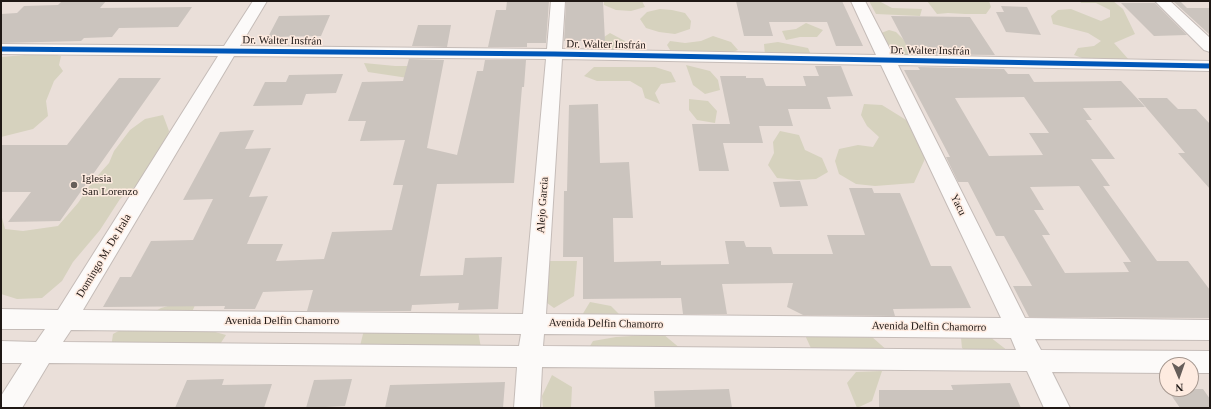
<!DOCTYPE html>
<html>
<head>
<meta charset="utf-8">
<style>
  body { margin:0 }
  #map { position:relative; width:1211px; height:409px; overflow:hidden; background:#eadfd9; font-family:"Times New Roman",serif }
  canvas { display:block }
  .frame { position:absolute; inset:0; border:2px solid #1f1815; pointer-events:none }
  .north { position:absolute; left:1159px; top:357px; width:40px; height:40px; box-sizing:border-box; background:#feebe0; border:1px solid #a5978f; border-radius:50%; rotate:178deg; font-size:11px; font-weight:700; line-height:16px; text-align:center; color:#1f1815 }
  .north::after { content:''; display:block; margin:auto; width:14px; height:18px; background:#665e5a; clip-path:polygon(50% 0,100% 100%,50% 72%,0 100%) }
</style>
</head>
<body>
<div id="map">
<canvas width="1211" height="409"></canvas>
<div class="frame"></div>
<div class="north">N</div>
</div>
<script>
const c = document.querySelector('canvas').getContext('2d');
c.lineJoin = 'round';
function fillPath(path, color) { c.fillStyle = color; c.fill(path, 'evenodd'); }
const toPath = rows => new Path2D(rows.map(r => 'M' + r).join(''));
function trace(path, color, width, dash) { c.strokeStyle = color; c.lineWidth = width; c.lineCap = dash ? 'butt' : 'round'; c.setLineDash(dash || []); c.stroke(path); }
function drawText(font, color, halo, rows, align = 'center') {
  c.font = font + ' "Times New Roman",serif'; c.lineWidth = 3; c.setLineDash([]); c.textBaseline = 'middle'; c.strokeStyle = halo; c.fillStyle = color; for (const [text, x, y, turn = 0] of rows) {
    c.save(); c.translate(x, y); c.rotate((+turn || 0) * Math.PI / 180); c.textAlign = isNaN(turn) ? turn : align; if (halo) c.strokeText(text, 0, 0); c.fillText(text, 0, 0); c.restore();
  }
}
const green = toPath([
  [604,1,642,1,645,7,631,11,616,10,604,5],
  [869,1,879,1,892,8,922,9,920,16,876,14],
  [927,1,989,1,991,7,986,14,965,14,948,13,937,14],
  [1080,1,1113,1,1123,9,1135,34,1114,43,1130,61,1093,62,1074,55,1078,48,1094,46,1101,41,1088,33,1053,24,1051,16,1058,10,1071,9,1101,21,1110,17,1110,10,1096,3,1081,3],
  [660,9,672,10,685,13,691,21,690,29,675,34,659,32,646,28,640,19,647,12],
  [806,23,823,30,817,37,800,37,786,40,782,31,796,29],
  [889,30,896,32,918,54,909,57,894,54,883,43,876,35],
  [610,33,636,47,626,52,607,53,589,47],
  [713,36,731,42,738,50,727,54,696,53,670,50,667,45,670,41,685,43,701,41],
  [778,42,808,48,812,57,765,55,764,44],
  [48,53,61,56,59,65,63,71,54,81,46,101,48,116,33,129,1,137,1,57],
  [364,63,395,66,412,66,408,78,368,72],
  [686,65,710,71,718,80,720,90,705,94,693,85],
  [594,67,655,67,671,72,676,82,661,84,655,93,660,104,645,98,642,88,630,81,597,81,584,76],
  [689,99,708,101,717,111,715,123,697,120,689,110],
  [864,104,882,105,911,123,926,154,924,161,914,183,875,186,856,184,839,174,835,161,839,149,858,145,873,147,879,137,867,126,861,115],
  [163,115,169,131,166,142,137,185,120,199,100,230,73,262,62,281,42,298,17,299,1,294,1,214,5,229,23,231,58,226,78,203,92,182,109,163,114,151,130,130,145,119],
  [780,131,799,135,805,150,822,158,828,172,816,179,797,180,777,178,768,165,774,153,773,142],
  [550,261,577,261,574,296,554,308,536,295,539,277],
  [186,301,195,305,187,324,226,335,213,355,110,355,113,334,161,308],
  [590,302,611,306,623,318,579,320],
  [364,330,408,334,478,331,481,348,359,350],
  [804,333,871,336,889,352,815,357],
  [663,334,681,349,584,356,593,341,616,337],
  [967,334,990,337,1012,354,972,357,962,348,961,338],
  [882,371,872,401,857,408,847,383,856,372],
  [552,375,572,387,571,408,543,408,542,396]
]);
const building = toPath([
  [62,1,106,1,100,8,192,7,178,27,119,28,112,37,84,38,81,41,1,43,1,14,17,13,24,6,58,5],
  [507,1,549,1,546,43,527,43,527,47,488,47,496,10,506,10],
  [566,1,603,1,605,41,564,41],
  [736,1,842,1,863,46,836,46,827,22,769,22,773,36,744,36],
  [1174,2,1181,2,1187,8,1210,8,1210,35],
  [1121,3,1155,3,1187,35,1154,36],
  [1001,6,1027,7,1041,35,1006,32,996,12,1004,12],
  [330,15,321,36,268,37,279,16],
  [891,16,970,17,995,55,911,54],
  [418,25,451,25,447,47,412,46],
  [409,59,444,60,427,148,457,155,477,71,483,71,485,60,526,60,524,87,522,87,514,183,437,184,420,276,463,275,465,258,502,257,498,309,458,310,459,303,412,305,411,311,307,311,313,290,263,292,255,309,224,309,225,306,103,307,120,277,131,277,151,241,193,240,213,199,183,200,220,132,254,130,245,149,271,148,249,197,268,196,247,244,283,244,276,261,324,259,332,232,392,230,403,185,393,185,405,140,360,141,366,121,348,121,362,82,403,81],
  [815,66,841,66,853,96,827,97,831,109,788,109,793,126,759,126,763,143,723,143,729,171,699,171,692,124,730,124,720,76,746,76,746,78,763,78,766,86,806,86,803,76,819,76],
  [918,67,1004,69,1008,74,1029,74,1034,82,1121,81,1145,107,1083,108,1092,120,1086,120,1115,159,1091,159,1110,186,1103,186,1157,261,1188,261,1210,290,1210,318,1029,317,1013,286,1032,286,1004,236,996,236,968,182,958,182,946,157,950,157,904,70,920,70],
  [1024,97,1049,133,1029,133,1043,155,989,156,955,98],
  [1079,186,1131,262,1123,262,1129,272,1065,273,1042,235,1050,235,1034,210,1044,210,1030,187],
  [343,74,336,93,306,94,302,105,253,106,265,82,286,82,289,75],
  [119,78,161,78,60,221,8,222,31,192,1,192,1,145,67,145],
  [1138,98,1167,98,1178,109,1196,109,1210,124,1210,189,1178,153,1185,153],
  [598,104,600,163,629,162,633,218,613,218,614,262,661,261,661,265,729,264,725,241,744,241,746,247,771,247,773,254,833,254,827,235,865,235,849,188,872,188,874,193,900,193,931,266,951,266,971,308,893,309,895,316,803,315,787,307,793,283,722,284,727,314,683,314,681,298,583,299,583,257,563,257,564,191,567,191,569,105],
  [800,181,808,206,780,207,773,182],
  [224,379,222,385,272,384,264,408,175,408,187,380],
  [352,379,345,406,306,408,314,380],
  [505,382,503,408,385,408,390,385],
  [1010,383,1021,408,879,408,879,390,953,390,951,385],
  [729,389,732,408,655,408,654,391],
  [1167,389,1203,389,1210,399,1210,408,1180,408]
]);
const minor = toPath([
  [253,1,267,1,240,46,547,49,551,1,565,1,562,49,876,55,851,1,865,1,893,55,1210,61,1210,71,898,65,1025,318,1210,320,1210,340,1035,339,1041,350,1210,351,1210,373,1191,373,1191,365,1167,365,1167,373,1052,372,1070,408,1044,408,1027,371,542,367,540,408,514,408,517,367,49,363,22,408,1,408,1,396,22,363,1,363,1,341,36,342,45,329,1,329,1,309,58,310,218,56,1,54,1,44,224,46,253,1],
  [234,56,546,59,523,314,83,310,234,56],
  [562,59,881,65,1001,318,546,314,562,59],
  [71,330,521,334,519,346,63,342,71,330],
  [544,334,1011,338,1016,350,543,346,544,334],
  [1155,1,1170,1,1210,38,1210,52,1204,50,1155,1]
]);
const cycleway = toPath([
  [1,49,554,54,1210,66]
]);
const markers = [
  [74,185,4,"#665e5a"]
];
const streetNames = [
  ["Dr. Walter Insfrán",282,41,1],
  ["Dr. Walter Insfrán",606,45,1],
  ["Dr. Walter Insfrán",930,51,1],
  ["Alejo Garcia",543,205,-86],
  ["Yacu",958,205,64],
  ["Domingo M. De Irala",104,256,-59],
  ["Avenida Delfin Chamorro",282,321],
  ["Avenida Delfin Chamorro",606,324,1],
  ["Avenida Delfin Chamorro",929,327,1]
];
const poiNames = [
  ["Iglesia",82,179],
  ["San Lorenzo",82,192]
];
fillPath(green, '#d6d2be');
fillPath(building, '#cbc4be');
trace(minor, '#c5bcb8', 2);
fillPath(minor, '#fcfaf9');
trace(cycleway, '#0057b8', 5);
for (const [x, y, r, color] of markers) { const dot = new Path2D(); dot.arc(x, y, r, 0, 2 * Math.PI); c.fillStyle = color; c.fill(dot); trace(dot, '#feebe0', 1.5); }
drawText('11px', '#1f1815', '#feebe0', streetNames);
drawText('11px', '#1f1815', '#feebe0', poiNames, 'left');
</script>
</body>
</html>
